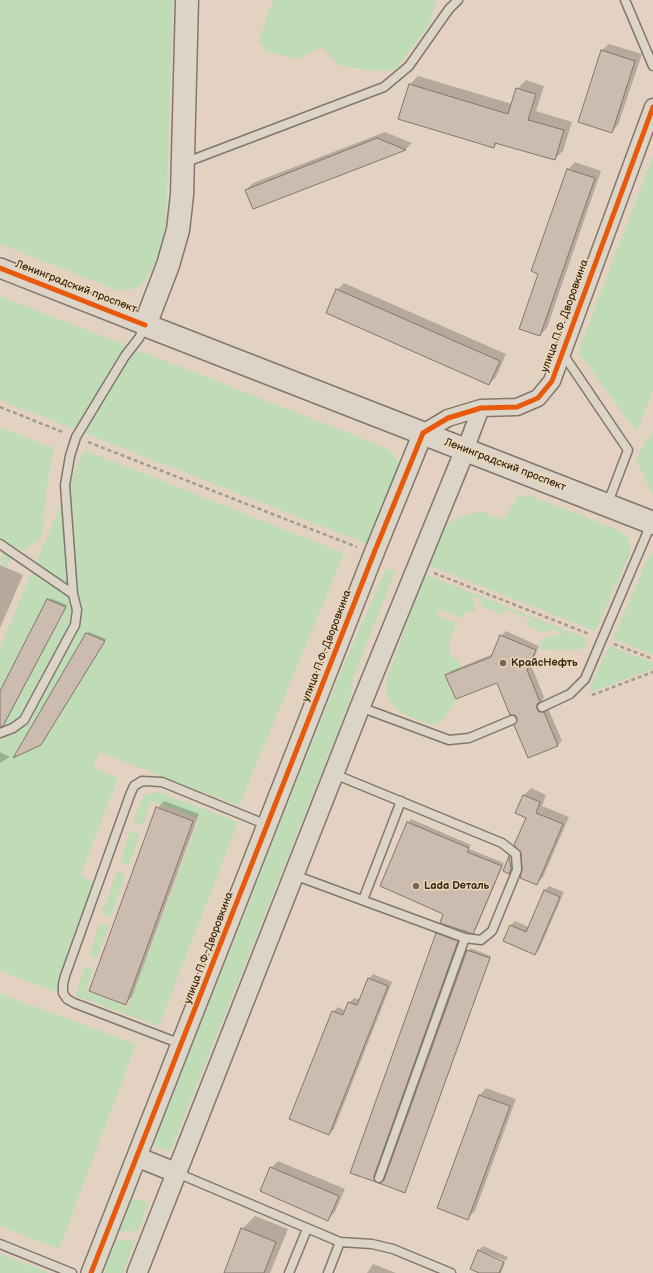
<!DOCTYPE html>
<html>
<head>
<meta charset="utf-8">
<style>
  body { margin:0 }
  canvas { display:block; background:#e3d2c1 }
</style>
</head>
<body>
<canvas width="653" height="1273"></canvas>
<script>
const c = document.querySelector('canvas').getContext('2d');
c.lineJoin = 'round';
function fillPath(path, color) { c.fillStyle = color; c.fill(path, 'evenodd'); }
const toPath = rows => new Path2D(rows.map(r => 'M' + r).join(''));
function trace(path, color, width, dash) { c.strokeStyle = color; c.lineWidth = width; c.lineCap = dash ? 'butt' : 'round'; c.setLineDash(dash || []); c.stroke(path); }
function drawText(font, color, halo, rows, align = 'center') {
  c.font = font + ' "Balsamiq Sans",sans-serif'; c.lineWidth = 3; c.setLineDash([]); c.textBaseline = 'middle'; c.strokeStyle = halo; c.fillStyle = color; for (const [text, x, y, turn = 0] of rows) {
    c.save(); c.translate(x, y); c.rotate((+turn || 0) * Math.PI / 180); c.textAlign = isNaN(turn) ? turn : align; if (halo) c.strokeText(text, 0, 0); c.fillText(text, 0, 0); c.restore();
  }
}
const green = toPath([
  [0,0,173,0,166,223,158,259,147,277,139,288,119,291,0,244],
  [273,0,436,0,431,19,424,32,395,70,373,71,341,66,322,47,297,59,266,51,259,41],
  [653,156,653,390,637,432,578,352],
  [0,296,384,447,395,456,400,464,372,546,0,400],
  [0,428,54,448,47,484,43,529,39,541,31,544,25,552,19,548,5,568,0,560,3,549,0,550],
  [653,430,653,496,636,459],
  [84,450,344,553,239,806,99,752,93,768,118,778,80,876,93,882,57,992,0,971,0,647],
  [529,495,620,531,629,539,631,552,595,631,428,565,444,526,455,519,481,511,503,520,518,496],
  [653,552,653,655,613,639,649,556],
  [386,568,395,572,353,679,350,701,170,1152,153,1145,336,683],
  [425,574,588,639,583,649,540,650,541,639,563,634,555,630,541,632,527,625,530,619,505,609,502,616,494,610,483,608,477,597,472,598,476,611,466,612,459,618,439,609,436,614,456,623,449,644,449,654,458,660,460,669,446,675,456,699,443,720,431,725,399,712,389,700,386,691,387,679],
  [610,646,653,663,653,669,591,692,590,686],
  [159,792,238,822,159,1026,75,996,85,966,93,969,86,991,128,1007,199,819,152,801,143,825,133,821,143,797,148,794],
  [130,831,140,834,129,865,120,861],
  [117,871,125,875,111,917,102,914],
  [99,924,108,927,97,958,89,955],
  [0,994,136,1044,59,1249,0,1226],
  [133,1198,149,1203,138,1231,119,1232],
  [136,1239,123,1273,104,1273,116,1241],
  [0,1253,49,1273,0,1273]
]);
const shadow = toPath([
  [609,44,642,54,618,125,611,132,579,121,602,50],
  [418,76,512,104,517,89,526,80,544,86,536,111,572,122,563,151,554,159,498,142,494,147,410,84],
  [385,132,412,143,406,149,253,208,246,190,253,183],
  [575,162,601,171,547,328,540,335,539,273,533,271,568,169],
  [344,283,506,354,496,377,489,384,337,290],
  [0,565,23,575,0,628],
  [50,598,67,605,5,723,0,726,0,693],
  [506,631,539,646,531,665,544,697,541,704,548,708,562,741,558,745,528,757,518,718,497,682,447,675,451,671,493,654,501,636],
  [89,632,106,639,41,744,87,634],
  [0,752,10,757,0,763],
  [531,788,546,795,542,806,569,817,543,877,536,884,523,870,527,817,524,795],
  [164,801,199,814,132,997,125,1004,157,808],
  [411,819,471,845,469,849,504,863,476,929,473,932,445,913,381,885,408,822],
  [549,886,564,892,539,950,535,954,511,925,515,921,529,927,545,890],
  [439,932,459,939,375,1174,377,1179,376,1181,351,1172],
  [470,948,491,956,405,1192,385,1179],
  [373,974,392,982,334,1129,329,1134,333,1012,338,1007,346,1011,349,1003,354,998,360,1000,369,979],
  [486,1088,516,1099,475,1211,468,1218,438,1207,480,1095],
  [278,1161,345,1189,335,1212,328,1219,271,1168],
  [255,1216,288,1229,270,1273,225,1273,242,1229],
  [483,1246,508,1257,506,1261,479,1250],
  [479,1250,479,1252,505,1263,501,1273,481,1273,479,1251],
  [373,1264,396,1273,367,1273]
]);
const building = toPath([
  [601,50,635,61,612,133,578,122,601,50],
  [409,84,508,114,516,88,536,94,528,120,564,130,555,160,495,143,494,148,398,119,409,84],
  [377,138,406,150,253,209,245,190,377,138],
  [567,169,595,178,540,336,519,329,538,274,531,271,567,169],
  [336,289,500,361,489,385,326,313,336,289],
  [47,599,66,607,3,726,0,727,0,691,47,599],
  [86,633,105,641,41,745,13,758,86,633],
  [500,635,536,650,527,670,540,702,537,704,537,709,539,712,544,712,558,746,528,758,514,725,517,718,515,715,510,715,497,683,456,699,445,675,491,657,500,635],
  [523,795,540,802,536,813,563,824,537,885,520,878,522,870,521,853,514,845,526,818,515,813,523,795],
  [156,807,193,821,126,1005,89,991,156,807],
  [407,822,469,848,467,852,502,866,473,934,440,923,443,914,380,886,407,822],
  [509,856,511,869,509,874,503,871,509,856],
  [544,890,560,897,535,955,503,941,510,925,526,932,544,890],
  [436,933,458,941,374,1176,376,1182,350,1173,436,933],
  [467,950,490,958,405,1193,379,1183,384,1180,467,950],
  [368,978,388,986,329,1135,289,1119,332,1011,343,1015,348,1002,357,1005,368,978],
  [479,1095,510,1106,468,1220,437,1208,479,1095],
  [270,1167,339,1196,328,1221,260,1191,270,1167],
  [241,1228,276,1242,264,1273,224,1273,241,1228],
  [478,1250,504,1262,499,1273,479,1273,470,1269,478,1250]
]);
const path = toPath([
  [0,407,65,433],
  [88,442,357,547],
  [434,573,589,634],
  [614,644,653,659],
  [592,695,653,672]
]);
const service = toPath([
  [625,0,653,66],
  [184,163,384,87,409,66,449,9,458,0],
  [563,354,628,450,607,505],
  [0,544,73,594,77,610,75,625,24,720,13,728,0,733],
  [73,594,65,485,70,456,76,437,125,356,139,338,145,326],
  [360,707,449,740,469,738,512,720],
  [542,707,570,694,585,679,651,524],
  [294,875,465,938,481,940,492,931,517,870,516,854,502,843,334,774],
  [363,900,401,801],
  [181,1044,74,1003,67,999,63,993,63,984,65,976,130,795,134,786,142,781,162,782,267,825],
  [177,1173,340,1242,372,1244,393,1249,451,1273],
  [379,1178,465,938],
  [0,1244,72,1273],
  [289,1273,307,1229],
  [328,1273,340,1242]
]);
const minor = toPath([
  [423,433,448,418,481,408,517,407,538,398,552,381,653,107],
  [465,450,481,408]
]);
const tertiary = toPath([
  [0,268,145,325],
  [137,1157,177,1173],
  [91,1273,374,553,423,433],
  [137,1273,360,707,465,450]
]);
const secondary = toPath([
  [187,0,182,195,178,230,168,265,145,325,653,523]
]);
const cycleway = toPath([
  [0,268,145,325],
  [91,1273,374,553,423,433,448,418,481,408,517,407,538,398,552,381,653,107]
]);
const markers = [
  [503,663,4,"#766557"],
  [416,886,4,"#766557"]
];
const streetNames = [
  ["Ленинградский проспект",76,287,21],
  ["улица П.Ф. Дворовкина",565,316,-70],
  ["Ленинградский проспект",505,465,21],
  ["улица П.Ф. Дворовкина",327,646,-69],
  ["улица П.Ф. Дворовкина",209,948,-69]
];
const poiNames = [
  ["КрайсНефть",511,663],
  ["Lada Dеталь",424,886]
];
fillPath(green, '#bfdcb7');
fillPath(shadow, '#0003');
fillPath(building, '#ccbbaf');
trace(building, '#82776c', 1);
trace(service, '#82776c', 11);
trace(minor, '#82776c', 19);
trace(tertiary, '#82776c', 22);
trace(secondary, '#82776c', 25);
trace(path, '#a29a91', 2.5, [4, 3]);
trace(service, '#dcd4c7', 8);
trace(minor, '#dcd4c7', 16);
trace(tertiary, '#dcd4c7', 19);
trace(secondary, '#dcd4c7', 22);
trace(cycleway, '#e8590c', 5);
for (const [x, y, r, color] of markers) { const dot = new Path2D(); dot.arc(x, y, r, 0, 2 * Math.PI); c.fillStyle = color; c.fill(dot); trace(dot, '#edd8b6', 1.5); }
drawText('11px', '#3b2a1e', '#edd8b6', streetNames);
drawText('bold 11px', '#3b2a1e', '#edd8b6', poiNames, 'left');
</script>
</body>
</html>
